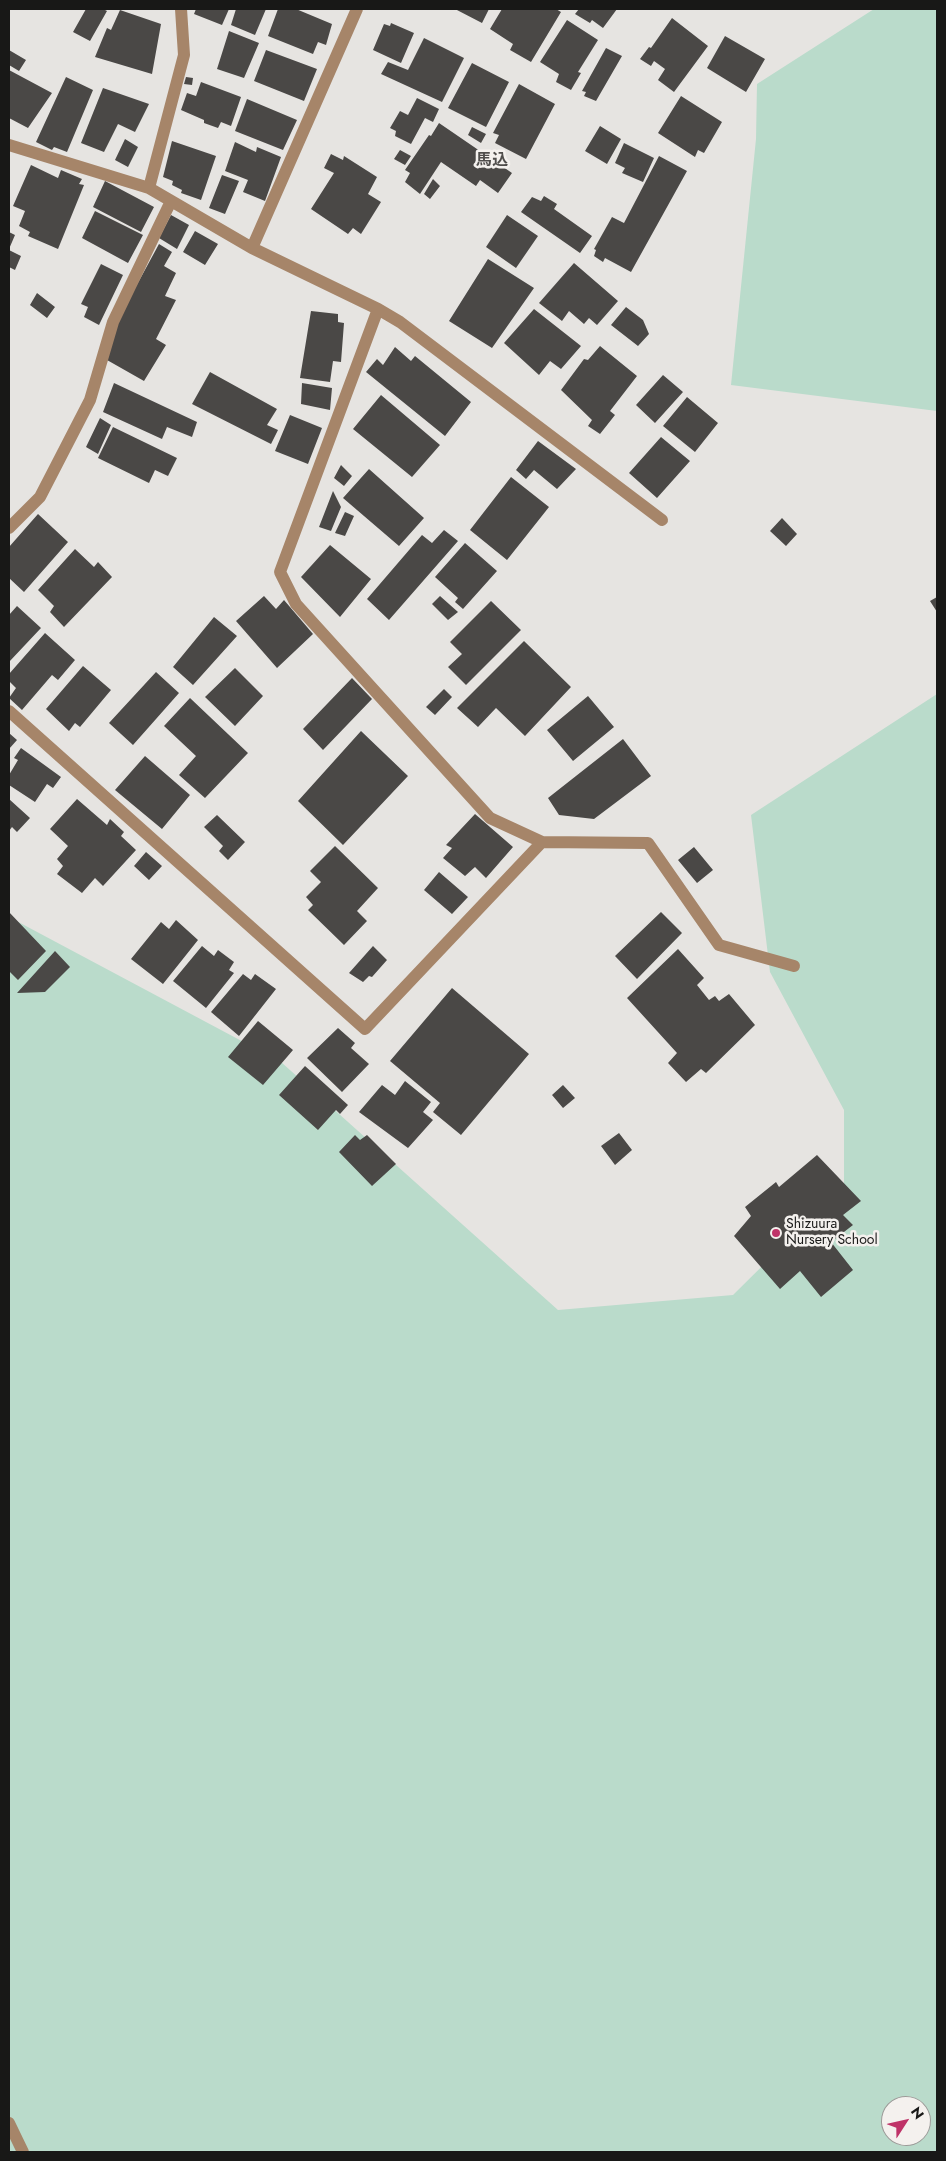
<!DOCTYPE html>
<html>
<head>
<meta charset="utf-8">
<style>
  body { margin:0 }
  #map { position:relative; width:946px; height:2161px; overflow:hidden; background:#e6e4e1; font-family:Jost,sans-serif }
  canvas { display:block }
  .frame { position:absolute; inset:0; border:10px solid #181817; pointer-events:none }
  .north { position:absolute; left:881px; top:2096px; width:50px; height:50px; box-sizing:border-box; background:#f4f1ee; border:1px solid #9c9a98; border-radius:50%; rotate:55deg; font-size:14px; font-weight:700; line-height:20px; text-align:center; color:#181817 }
  .north::after { content:''; display:block; margin:auto; width:18px; height:22px; background:#bf3368; clip-path:polygon(50% 0,100% 100%,50% 72%,0 100%) }
</style>
</head>
<body>
<div id="map">
<canvas width="946" height="2161"></canvas>
<div class="frame"></div>
<div class="north">N</div>
</div>
<script>
const c = document.querySelector('canvas').getContext('2d');
c.lineJoin = 'round';
function fillPath(path, color) { c.fillStyle = color; c.fill(path, 'evenodd'); }
const toPath = rows => new Path2D(rows.map(r => 'M' + r).join(''));
function trace(path, color, width, dash) { c.strokeStyle = color; c.lineWidth = width; c.lineCap = dash ? 'butt' : 'round'; c.setLineDash(dash || []); c.stroke(path); }
function drawText(font, color, halo, rows, align = 'center') {
  c.font = font + ' Jost,"Noto Sans JP",sans-serif'; c.lineWidth = 5; c.setLineDash([]); c.textBaseline = 'middle'; c.strokeStyle = halo; c.fillStyle = color; for (const [text, x, y, turn = 0] of rows) {
    c.save(); c.translate(x, y); c.rotate((+turn || 0) * Math.PI / 180); c.textAlign = isNaN(turn) ? turn : align; if (halo) c.strokeText(text, 0, 0); c.fillText(text, 0, 0); c.restore();
  }
}
const green = toPath([
  [874,9,937,9,937,411,731,385,756,139,757,84],
  [937,694,937,2152,9,2152,9,917,281,1062,558,1310,733,1295,844,1185,844,1110,770,972,751,815],
  [891,2106,921,2106,921,2136,891,2136]
]);
const building = toPath([
  [86,9,103,9,107,11,90,41,73,32],
  [196,9,229,9,222,25,194,14],
  [236,9,266,9,255,35,231,25],
  [278,9,296,9,332,24,326,45,318,42,313,54,268,36],
  [455,9,489,9,482,23],
  [502,9,556,9,561,12,531,62,510,50,513,44,490,29],
  [579,9,617,9,603,28,592,20,590,23,575,14],
  [120,10,161,24,152,74,95,57,107,28,111,30],
  [672,18,708,46,674,92,658,80,665,69,654,61,651,66,640,59,649,47,651,48],
  [567,20,598,40,578,72,581,73,571,90,556,82,559,74,540,62],
  [391,23,414,33,401,63,373,50,384,24,390,26],
  [229,31,259,43,244,78,217,69],
  [725,36,765,59,746,92,707,68],
  [424,38,464,58,442,102,381,74,388,62,408,70],
  [606,48,622,56,596,101,584,96,586,92,582,91],
  [9,50,26,60,19,71,9,65],
  [266,50,317,69,304,101,254,81],
  [472,63,509,82,486,127,448,108],
  [9,70,52,93,28,128,9,118],
  [66,77,93,90,67,152,54,147,52,150,36,142],
  [186,77,193,78,192,85,184,84],
  [201,82,241,97,231,126,221,122,218,128,204,123,204,120,181,110,187,93,196,96],
  [519,84,555,104,526,159,495,143,499,135,493,133],
  [103,88,149,104,135,132,118,124,104,152,81,143],
  [681,96,722,122,704,153,698,150,695,157,658,133],
  [417,98,439,109,433,122,425,118,411,144,395,136,396,131,390,128,400,111,408,115],
  [247,99,297,120,283,150,235,131],
  [439,123,512,173,498,193,480,180,476,186,441,162,420,194,405,182,410,173,405,170,429,135,431,136],
  [600,126,621,139,607,164,585,151],
  [472,127,486,134,481,143,468,135],
  [125,139,138,147,128,167,115,160],
  [172,141,216,156,201,200,181,193,182,190,172,185,173,181,163,177],
  [235,142,256,152,257,147,281,157,265,201,243,192,248,180,225,171],
  [624,143,654,158,643,182,622,173,625,168,615,163],
  [400,150,411,156,405,165,394,159],
  [331,154,343,160,344,156,377,177,368,194,381,202,361,234,353,228,348,234,311,209,334,173,324,168],
  [659,156,687,171,631,272,605,258,603,262,594,256,596,250,594,249,612,217,624,223],
  [31,165,58,178,61,170,82,179,79,184,84,185,58,249,28,236,30,232,19,226,25,211,13,206],
  [222,175,239,181,225,214,209,208],
  [433,179,440,186,430,199,424,194],
  [105,181,154,207,141,232,93,207],
  [544,196,557,204,554,209,592,236,580,253,521,212,532,197,541,201],
  [95,211,143,235,128,263,82,238],
  [171,215,189,225,177,249,159,238],
  [507,215,538,236,516,268,486,247],
  [195,231,218,244,205,265,183,252],
  [9,232,15,235,9,249],
  [159,244,172,252,164,266,176,273,165,296,176,300,156,339,166,345,144,381,107,360,115,325],
  [9,250,21,256,15,270,9,267],
  [488,259,534,288,492,348,449,321],
  [574,263,618,301,597,325,589,318,584,324,569,311,562,321,539,303],
  [101,264,123,275,99,325,84,317,88,307,81,304],
  [37,293,55,307,47,318,30,305],
  [626,307,643,320,649,334,638,346,611,325],
  [534,309,581,346,561,369,550,361,539,375,504,343],
  [311,311,338,314,338,322,344,323,341,362,333,361,330,382,300,378],
  [600,346,637,376,610,411,615,415,600,434,588,426,592,420,561,390,584,359,588,360],
  [395,347,411,361,415,356,471,402,445,436,366,372,377,359,383,365],
  [210,372,277,409,267,425,278,430,271,444,192,404],
  [663,375,683,392,655,423,636,405],
  [114,383,197,422,192,437,167,427,162,439,103,412],
  [302,383,332,388,330,410,301,404],
  [381,395,440,445,412,477,353,429],
  [687,397,718,423,695,452,663,426],
  [290,415,322,428,308,464,275,451],
  [100,418,111,425,98,454,86,447],
  [113,427,177,458,168,476,155,470,149,483,98,458],
  [661,437,690,461,657,498,629,473],
  [538,441,576,469,557,489,534,470,526,479,516,470],
  [341,465,352,476,344,486,334,478],
  [369,469,424,518,399,546,343,498],
  [511,477,549,507,507,560,470,530],
  [333,491,341,507,331,531,319,527],
  [345,512,354,516,345,536,335,533],
  [38,514,68,542,24,592,9,578,9,547],
  [782,518,797,534,786,546,770,531],
  [444,530,458,541,389,620,367,599,422,535,432,543],
  [465,543,497,571,463,609,455,602,458,598,435,577],
  [330,545,371,579,340,617,301,577],
  [75,549,94,567,98,562,112,577,64,627,50,612,54,606,38,590],
  [264,596,276,609,284,600,313,634,277,668,236,621],
  [440,596,458,612,448,620,432,604],
  [937,597,937,612,930,601],
  [491,601,521,630,466,685,448,667,462,654,450,642],
  [17,606,41,628,9,662,9,615],
  [214,617,237,636,193,685,173,667],
  [45,633,75,660,58,680,52,675,22,710,9,698,16,688,9,681,9,674],
  [524,641,571,687,525,736,496,708,478,727,457,708],
  [83,666,111,690,80,727,75,723,69,731,46,709],
  [235,668,263,696,235,726,205,697],
  [156,672,179,693,133,745,109,723],
  [352,678,372,699,323,750,303,729],
  [444,689,452,697,435,715,426,707],
  [588,696,614,727,573,761,547,730],
  [190,698,248,753,205,798,179,775,196,756,164,726],
  [361,731,408,776,343,845,298,801],
  [9,733,17,740,9,749],
  [623,739,651,776,594,819,559,815,548,798],
  [21,748,61,777,53,788,47,784,35,802,9,785,9,775,18,760,14,758],
  [145,756,190,795,162,829,115,790],
  [9,799,30,818,17,832,12,827,9,831],
  [77,799,107,825,110,819,124,832,121,836,136,850,103,886,95,878,82,893,57,874,63,866,57,859,68,846,50,829],
  [475,814,513,847,486,878,475,867,465,876,443,858,452,848,446,845],
  [217,815,245,842,228,860,219,851,223,846,204,827],
  [335,846,378,888,357,911,367,921,344,945,308,910,313,905,306,897,321,882,310,871],
  [694,847,713,870,697,883,678,860],
  [146,852,162,866,149,880,134,866],
  [439,872,468,897,452,914,424,890],
  [9,912,46,951,18,980,9,971],
  [661,912,682,933,637,979,615,956],
  [176,920,198,940,163,984,131,959,161,922,169,929],
  [202,946,214,956,218,950,234,962,229,970,234,973,206,1008,173,981],
  [373,946,387,960,372,977,369,976,363,982,349,973],
  [678,949,704,978,697,985,709,1000,715,996,719,1001,729,994,755,1025,706,1073,701,1069,686,1082,668,1063,677,1053,627,998],
  [55,951,70,967,45,992,17,993],
  [243,974,251,980,255,974,276,989,239,1036,211,1012],
  [452,988,529,1054,461,1135,433,1112,440,1103,390,1061],
  [258,1021,293,1050,263,1085,228,1057],
  [338,1028,355,1043,351,1048,369,1064,342,1092,307,1058],
  [305,1066,348,1105,340,1114,336,1110,318,1130,279,1095],
  [405,1081,431,1102,423,1112,433,1120,408,1148,359,1112,382,1085,395,1095],
  [563,1085,575,1098,563,1108,552,1095],
  [619,1133,632,1150,615,1165,601,1146],
  [355,1135,360,1140,367,1135,396,1164,372,1186,339,1152],
  [817,1155,861,1201,843,1215,853,1225,831,1242,853,1270,821,1297,800,1271,780,1289,734,1236,751,1216,745,1207,776,1182,779,1187]
]);
const minor = toPath([
  [9,145,149,188,252,248,378,309,400,322,662,520],
  [149,188,184,55,181,9],
  [252,248,357,9],
  [378,309,280,572,296,604,490,818,542,842,648,843,719,945,794,966],
  [9,528,40,497,90,400,113,322,171,201],
  [9,711,365,1029,542,842],
  [9,2123,23,2152]
]);
const markers = [
  [776,1233,5,"#bf3368"]
];
const poiNames = [
  ["Shizuura",786,1225],
  ["Nursery School",786,1241]
];
const quarterNames = [
  ["馬込",492,161]
];
fillPath(green, '#badbcb');
fillPath(building, '#4a4846');
trace(minor, '#a68569', 12);
for (const [x, y, r, color] of markers) { const dot = new Path2D(); dot.arc(x, y, r, 0, 2 * Math.PI); c.fillStyle = color; c.fill(dot); trace(dot, '#f4f1ee', 2); }
drawText('14px', '#181817', '#f4f1ee', poiNames, 'left');
drawText('bold 16px', '#504e4c', '#f4f1ee', quarterNames);
</script>
</body>
</html>
